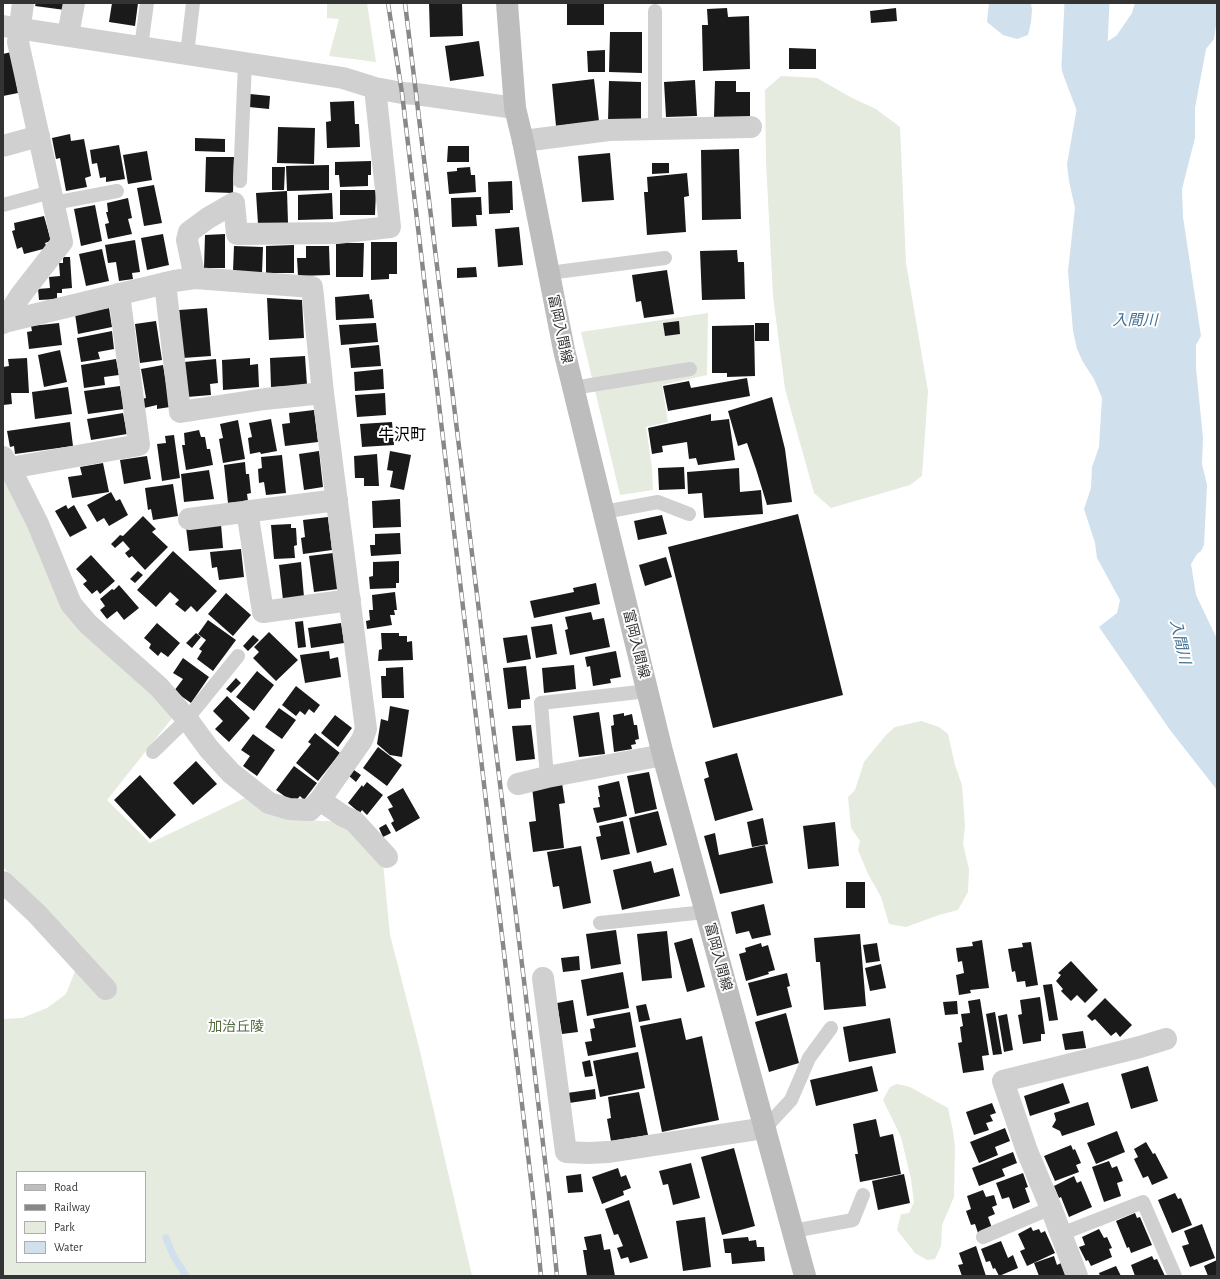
<!DOCTYPE html>
<html>
<head>
<meta charset="utf-8">
<style>
  body { margin:0 }
  #map { position:relative; width:1220px; height:1279px; overflow:hidden; background:#fff; font-family:"Alegreya Sans",sans-serif }
  canvas { display:block }
  .frame { position:absolute; inset:0; border:4px solid #333; pointer-events:none }
  .legend { position:absolute; left:16px; top:1171px; width:130px; height:92px; box-sizing:border-box; background:#fff; border:1px solid #adadad; margin:0; padding:5px 7px; list-style:none; font-size:12px; color:#333 }
  .legend li { display:flex; align-items:center; gap:8px; height:20px }
  .legend b { width:20px; border:1px solid #adadad }
</style>
</head>
<body>
<div id="map">
<canvas width="1220" height="1279"></canvas>
<div class="frame"></div>
<ul class="legend">
<li><b style="height:5px;background:#bdbdbd"></b>Road</li>
<li><b style="height:5px;background:#888"></b>Railway</li>
<li><b style="height:11px;background:#e5ebdf"></b>Park</li>
<li><b style="height:11px;background:#d0e0ec"></b>Water</li>
</ul>
</div>
<script>
const c = document.querySelector('canvas').getContext('2d');
c.lineJoin = 'round';
function fillPath(path, color) { c.fillStyle = color; c.fill(path, 'evenodd'); }
const toPath = rows => new Path2D(rows.map(r => 'M' + r).join(''));
function trace(path, color, width, dash) { c.strokeStyle = color; c.lineWidth = width; c.lineCap = dash ? 'butt' : 'round'; c.setLineDash(dash || []); c.stroke(path); }
function drawText(font, color, halo, rows, align = 'center') {
  c.font = font + ' "Alegreya Sans","Noto Sans JP",sans-serif'; c.lineWidth = 4; c.setLineDash([]); c.textBaseline = 'middle'; c.strokeStyle = halo; c.fillStyle = color; for (const [text, x, y, turn = 0] of rows) {
    c.save(); c.translate(x, y); c.rotate((+turn || 0) * Math.PI / 180); c.textAlign = isNaN(turn) ? turn : align; if (halo) c.strokeText(text, 0, 0); c.fillText(text, 0, 0); c.restore();
  }
}
const green = toPath([
  [327,3,367,3,376,62,329,56,339,19,327,18],
  [781,76,817,78,852,98,876,109,900,127,906,263,928,391,922,476,910,485,831,508,814,493,785,389,773,296,766,161,765,90],
  [708,313,707,375,662,385,668,422,646,427,652,468,653,490,620,495,581,332],
  [3,474,66,607,139,678,173,717,107,800,150,843,247,797,292,818,321,821,336,821,350,829,383,863,390,935,419,1047,472,1276,3,1276,3,1019,22,1018,47,1008,66,994,82,953,3,867],
  [17,1172,145,1172,145,1262,17,1262],
  [921,721,939,727,948,734,955,765,962,785,965,826,963,844,969,869,968,892,958,910,939,915,906,927,889,924,881,897,868,874,858,850,860,841,851,828,848,797,855,790,864,762,886,735,895,727],
  [897,1084,910,1087,948,1108,953,1131,955,1148,954,1197,942,1225,941,1246,935,1259,927,1260,915,1253,897,1230,901,1214,909,1213,914,1202,911,1179,901,1137,883,1100,890,1087]
]);
const water = toPath([
  [989,3,1031,3,1032,10,1031,22,1028,35,1017,39,1003,35,987,22],
  [1135,3,1217,3,1217,18,1214,39,1206,49,1195,108,1195,138,1182,189,1183,217,1201,336,1196,345,1196,368,1203,438,1202,464,1207,485,1204,545,1201,551,1197,554,1191,564,1196,595,1217,639,1217,790,1170,730,1099,627,1117,613,1120,600,1097,558,1095,543,1084,509,1091,488,1092,467,1099,447,1102,398,1094,379,1083,362,1077,349,1073,331,1068,271,1075,208,1069,181,1067,164,1082,79,1088,60,1101,46,1117,35,1132,13]
]);
const stream = toPath([
  [166,1238,173,1255,186,1276]
]);
const river = toPath([
  [1087,3,1084,66,1101,111,1117,119]
]);
const building = toPath([
  [36,3,66,3,65,10,35,6],
  [112,3,138,3,135,26,109,22],
  [429,3,462,3,463,36,430,37],
  [567,3,604,3,604,25,567,25],
  [727,8,728,17,749,16,750,69,703,71,702,25,708,25,707,9],
  [896,8,897,21,871,23,870,11],
  [610,32,642,32,642,73,609,72],
  [479,41,484,76,450,81,445,46],
  [789,48,816,49,816,69,789,69],
  [605,50,605,72,588,72,587,51],
  [11,52,18,93,3,96,3,54],
  [594,79,599,121,556,126,552,84],
  [695,80,697,116,666,117,664,82],
  [609,81,641,82,641,123,608,122],
  [715,81,736,81,736,92,750,92,750,118,714,117],
  [250,94,270,96,269,109,249,107],
  [354,101,355,124,359,124,360,147,327,148,326,122,331,121,330,102],
  [278,127,315,128,314,164,277,163],
  [70,134,71,141,84,139,91,176,85,178,87,187,66,191,60,158,56,159,52,138],
  [195,138,225,139,225,152,195,151],
  [119,145,125,179,106,182,106,177,100,178,97,163,92,164,90,150],
  [448,146,469,146,469,162,447,162],
  [739,149,741,219,702,220,701,150],
  [147,151,152,180,128,184,123,155],
  [610,153,614,200,582,202,578,156],
  [206,157,234,157,233,193,205,192],
  [371,161,371,175,368,175,368,186,340,187,339,175,335,175,335,162],
  [652,163,669,163,669,173,652,174],
  [329,165,329,190,287,191,286,166],
  [272,167,285,167,284,190,272,190],
  [470,167,471,175,475,175,476,192,449,194,447,172,457,171,457,168],
  [687,173,689,196,684,197,686,232,647,235,644,192,648,192,647,177],
  [512,181,513,210,510,210,510,213,489,214,488,182],
  [154,185,162,223,144,226,137,188],
  [340,190,376,190,375,215,340,215],
  [287,191,288,223,258,224,256,193],
  [332,193,333,219,298,220,298,195],
  [481,197,482,215,476,215,477,226,452,227,451,198],
  [128,198,132,218,128,219,132,234,108,239,105,224,109,223,106,212,108,212,107,203],
  [95,205,102,241,81,246,74,209],
  [44,216,51,241,45,243,47,248,24,254,22,247,17,249,12,231,15,230,14,223],
  [519,227,523,265,498,267,495,229],
  [163,234,169,265,147,270,141,238],
  [225,234,225,268,204,268,205,235],
  [135,240,140,272,132,273,133,279,119,281,116,262,108,263,105,245],
  [371,242,397,242,397,274,389,274,389,279,371,280],
  [336,243,364,243,363,277,336,277],
  [294,245,294,273,266,273,266,246],
  [234,246,263,247,262,273,233,271],
  [306,246,329,246,330,275,298,276,297,258,306,258],
  [102,249,109,281,86,286,79,254],
  [737,250,738,262,744,262,745,299,702,300,700,251],
  [63,257,70,257,72,288,62,289,62,293,57,293,57,299,39,300,38,289,50,288,49,277,60,276,59,263,63,263],
  [476,267,477,277,457,278,457,268],
  [667,270,674,314,644,318,641,301,636,302,632,275],
  [369,294,370,300,372,299,374,318,336,320,335,297],
  [267,298,302,300,304,338,269,340],
  [109,308,112,327,78,334,75,314],
  [207,308,211,356,183,358,179,310],
  [156,321,162,360,140,363,135,324],
  [679,321,680,334,665,336,663,323],
  [59,323,62,345,29,349,27,332,32,331,31,326],
  [376,323,378,342,341,345,339,325],
  [755,323,769,323,769,341,755,341],
  [754,325,755,376,727,377,727,373,712,373,712,326],
  [112,331,114,349,98,352,100,359,81,362,77,338],
  [379,345,381,366,351,368,349,348],
  [60,350,67,382,44,387,38,355],
  [305,356,307,385,271,387,270,358],
  [27,358,29,393,11,393,12,404,3,405,3,367,9,366,8,359],
  [250,358,250,365,258,364,259,387,223,390,222,360],
  [116,359,119,375,104,377,105,385,84,388,81,365],
  [216,359,218,383,210,384,211,395,187,397,184,362],
  [163,365,170,407,157,409,157,405,144,408,142,399,146,398,141,369],
  [383,369,384,389,355,391,354,372],
  [747,378,750,396,668,411,663,386,689,381,691,388],
  [120,386,124,409,88,414,84,391],
  [68,387,72,414,35,419,32,392],
  [385,393,386,415,357,417,355,395],
  [772,397,785,449,792,502,767,505,756,469,747,443,738,446,728,411],
  [314,410,318,442,285,446,282,424,290,423,289,413],
  [123,413,127,434,91,440,87,419],
  [711,414,711,421,729,419,735,460,698,465,696,458,689,459,687,442,662,446,663,452,652,454,648,428],
  [271,419,277,451,261,454,260,452,250,454,248,438,252,437,249,423],
  [238,420,245,459,223,463,219,439,223,438,220,424],
  [70,422,73,446,15,454,14,446,10,447,7,431],
  [392,422,394,445,362,447,360,424],
  [199,430,201,437,205,437,207,449,210,449,213,465,186,470,182,445,185,445,184,433],
  [174,435,180,478,162,481,157,444,166,443,165,436],
  [319,451,323,487,304,490,299,454],
  [390,451,411,455,404,490,390,487,393,471,387,470],
  [377,454,379,486,364,486,364,478,355,478,354,456],
  [282,455,286,493,266,495,264,482,259,483,258,469,262,468,261,457],
  [147,456,151,479,124,484,120,460],
  [245,462,246,474,249,474,251,493,247,494,248,501,228,503,224,465],
  [103,463,109,492,72,498,68,477,82,475,80,467],
  [684,467,685,489,659,490,658,468],
  [739,468,740,492,761,490,763,514,704,518,702,493,688,494,687,472],
  [209,470,214,499,184,502,181,474],
  [173,484,178,516,153,520,151,509,148,510,145,488],
  [111,492,116,501,120,499,128,515,109,526,104,518,97,522,87,505],
  [400,499,401,527,373,528,372,501],
  [66,505,68,509,74,505,87,528,70,537,55,511],
  [798,514,843,695,713,728,668,547],
  [662,515,667,534,638,540,634,521],
  [143,516,156,529,152,532,168,547,145,570,132,556,129,558,125,553,130,549,123,541,115,548,111,544,120,535,123,536],
  [328,517,332,550,303,554,301,538,305,537,303,520],
  [221,524,223,548,189,551,186,527],
  [291,524,291,528,296,528,297,545,294,546,295,558,274,559,271,525],
  [400,533,401,554,371,556,370,545,375,545,375,534],
  [241,549,244,577,219,580,217,567,212,568,210,552],
  [173,551,217,591,197,612,191,606,185,612,175,604,179,600,170,592,156,607,137,590],
  [333,553,338,589,314,592,309,556],
  [91,555,115,581,100,594,97,590,92,594,83,584,87,581,76,569],
  [666,557,672,577,645,586,639,565],
  [399,561,399,583,396,583,396,588,370,589,369,577,373,576,373,562],
  [301,562,304,597,283,600,279,565],
  [138,571,143,575,135,583,130,579],
  [596,583,600,604,534,618,530,601,574,592,573,588],
  [119,585,139,608,124,620,117,611,107,619,100,610,105,606,100,599,112,589,114,590],
  [395,592,397,610,394,610,395,615,390,615,392,625,367,629,366,621,370,620,369,610,373,610,372,595],
  [226,593,251,615,233,636,208,614],
  [591,612,593,620,604,618,610,647,570,655,565,630,568,629,565,617],
  [208,620,236,640,213,671,197,659,202,651,199,649,206,640,198,634],
  [303,621,306,647,298,648,295,622],
  [157,623,180,643,168,657,161,652,158,656,149,648,151,644,144,638],
  [341,623,344,643,311,648,308,628],
  [552,624,557,654,536,658,531,627],
  [269,632,298,660,276,681,253,658,259,652,254,647],
  [196,633,201,637,192,648,186,643],
  [381,633,399,633,399,636,407,636,407,642,412,641,413,660,378,661,379,650,382,649],
  [253,635,259,640,248,651,243,646],
  [527,635,531,659,507,663,503,638],
  [329,651,330,659,338,657,341,677,305,683,300,655],
  [616,651,621,677,610,679,611,683,593,686,590,666,587,667,585,657],
  [183,658,209,677,191,703,174,691,183,679,173,673],
  [574,665,576,689,544,693,542,668],
  [526,666,530,699,521,700,521,708,508,709,503,668],
  [403,667,404,698,382,698,381,676,386,676,386,668],
  [257,671,274,685,254,711,236,697],
  [236,678,241,683,231,693,226,689],
  [296,686,320,705,314,713,309,709,305,715,300,711,296,716,282,705],
  [227,696,250,718,229,742,215,729,223,721,213,711],
  [390,706,409,710,402,757,390,755,377,744,381,719,388,721],
  [279,708,296,720,282,739,265,727],
  [599,712,605,754,579,757,573,716],
  [624,713,624,716,632,714,634,725,637,725,639,739,635,740,636,744,631,745,632,749,614,752,611,726,614,725,613,715],
  [335,715,352,728,338,747,321,733],
  [531,725,535,759,516,761,512,726],
  [315,733,340,753,318,781,296,763,311,744,308,742],
  [253,734,275,750,257,776,243,766,250,756,241,750],
  [378,747,402,765,387,786,363,768],
  [737,753,753,810,715,821,704,779,709,777,705,762],
  [196,761,217,784,193,805,173,783],
  [294,766,317,783,304,800,300,796,294,803,276,790],
  [354,770,361,775,356,782,349,776],
  [649,772,657,809,635,814,627,776],
  [140,775,176,815,150,839,114,800],
  [619,781,627,816,597,823,593,808,600,807,598,797,600,797,598,786],
  [367,782,383,795,367,815,362,810,360,813,348,803,362,785,363,787],
  [562,783,565,803,559,804,564,848,533,852,529,822,536,821,532,787],
  [403,788,420,818,396,832,391,823,394,821,388,809,393,807,387,797],
  [658,811,667,845,637,853,629,818],
  [763,818,768,844,752,847,747,822],
  [623,821,630,854,601,860,596,837,601,836,599,826],
  [835,822,839,866,808,869,803,826],
  [386,824,391,833,383,837,379,828],
  [715,833,719,855,765,845,773,883,720,894,704,836],
  [581,846,591,903,563,909,559,886,553,887,547,852],
  [651,861,654,873,673,868,680,896,622,910,613,870],
  [846,882,865,882,865,908,846,908],
  [764,904,771,935,752,939,749,931,736,934,731,912],
  [616,930,621,964,591,969,586,934],
  [667,931,672,978,642,981,637,934],
  [860,934,866,1006,824,1010,820,962,816,962,814,938],
  [692,938,705,987,687,992,674,943],
  [982,940,989,988,970,990,971,993,959,995,956,975,964,973,962,961,958,962,956,948,973,946,972,942],
  [1031,942,1038,985,1026,987,1025,981,1017,982,1015,971,1012,972,1008,949,1023,947,1022,943],
  [761,943,762,947,768,945,775,970,768,972,769,974,746,981,739,954,746,952,745,948],
  [877,943,880,961,866,963,863,945],
  [579,956,580,970,563,972,561,958],
  [1071,961,1098,990,1085,1003,1077,995,1071,1001,1061,991,1063,989,1056,981,1061,975,1058,973],
  [881,964,886,988,870,991,865,968],
  [623,972,629,1008,587,1016,581,980],
  [787,973,790,986,787,987,792,1007,757,1016,748,983],
  [1052,984,1058,1020,1049,1021,1043,985],
  [1040,997,1045,1034,1041,1034,1041,1041,1023,1044,1018,1015,1022,1014,1020,1000],
  [1105,998,1132,1025,1120,1037,1116,1032,1111,1036,1095,1019,1092,1021,1087,1016],
  [980,999,989,1055,982,1056,984,1070,963,1073,958,1043,962,1042,960,1027,963,1026,961,1014,970,1013,968,1001],
  [573,1000,578,1032,562,1034,557,1003],
  [957,1001,958,1014,945,1015,943,1002],
  [646,1004,650,1020,639,1022,636,1006],
  [630,1012,636,1047,588,1056,585,1042,592,1041,590,1029,595,1028,593,1019],
  [995,1012,1002,1054,993,1055,986,1014],
  [786,1013,799,1063,769,1072,755,1022],
  [1007,1014,1013,1050,1004,1052,998,1016],
  [681,1018,686,1040,702,1036,719,1120,662,1132,640,1026],
  [890,1018,896,1053,849,1062,843,1027],
  [1083,1031,1086,1048,1065,1050,1062,1034],
  [638,1052,645,1088,600,1097,593,1061],
  [590,1060,593,1076,585,1077,582,1062],
  [872,1066,878,1091,816,1106,810,1080],
  [1148,1066,1158,1101,1131,1109,1121,1074],
  [1063,1083,1070,1103,1030,1116,1024,1096],
  [595,1089,596,1099,569,1103,567,1093],
  [639,1092,648,1135,611,1141,607,1119,611,1118,608,1097],
  [1088,1102,1095,1125,1062,1136,1060,1131,1052,1127,1056,1120,1054,1113],
  [992,1103,996,1113,990,1115,993,1121,986,1123,989,1130,974,1135,966,1112],
  [876,1119,880,1137,893,1134,901,1174,860,1182,855,1154,858,1154,853,1124],
  [1005,1128,1010,1141,995,1147,998,1155,979,1163,970,1142],
  [1117,1131,1125,1152,1096,1164,1087,1143],
  [1146,1142,1153,1154,1155,1153,1168,1178,1152,1185,1148,1176,1143,1178,1134,1159,1138,1157,1134,1149],
  [1071,1145,1073,1150,1075,1149,1081,1163,1076,1165,1079,1172,1055,1181,1044,1156],
  [734,1148,755,1226,722,1235,701,1157],
  [1013,1152,1017,1163,1002,1169,1005,1176,979,1186,972,1168],
  [1109,1161,1112,1168,1117,1166,1123,1181,1117,1183,1121,1196,1104,1202,1092,1167],
  [691,1163,700,1198,673,1205,668,1184,663,1185,659,1171],
  [618,1168,621,1177,626,1175,631,1188,623,1191,624,1195,602,1204,592,1177],
  [1023,1173,1028,1187,1025,1188,1030,1202,1013,1209,1009,1197,1002,1199,996,1183],
  [581,1174,583,1192,568,1193,566,1176],
  [904,1174,910,1203,878,1210,872,1181],
  [1074,1176,1077,1183,1081,1181,1092,1207,1069,1217,1061,1197,1059,1198,1054,1186],
  [983,1190,986,1197,994,1195,997,1205,992,1207,995,1214,988,1217,992,1228,978,1233,975,1224,971,1225,966,1211,971,1209,967,1196],
  [1175,1193,1178,1199,1181,1198,1192,1225,1172,1233,1158,1200],
  [629,1200,648,1258,630,1263,628,1257,621,1259,617,1248,623,1246,618,1234,614,1235,605,1209],
  [1135,1213,1137,1218,1140,1217,1152,1245,1131,1253,1129,1247,1127,1248,1116,1221],
  [705,1217,711,1267,683,1271,676,1221],
  [1202,1224,1215,1258,1190,1267,1182,1246,1189,1244,1184,1231],
  [1031,1227,1033,1231,1039,1229,1041,1233,1045,1231,1055,1253,1027,1266,1020,1251,1025,1249,1018,1234],
  [1099,1229,1104,1238,1107,1237,1112,1248,1109,1249,1112,1257,1091,1266,1088,1260,1086,1261,1079,1247,1085,1245,1082,1237],
  [601,1234,604,1250,610,1249,615,1276,587,1276,583,1250,587,1250,584,1237],
  [748,1237,749,1241,756,1240,757,1247,764,1247,765,1261,732,1264,731,1253,725,1253,723,1239],
  [1001,1241,1008,1258,1013,1255,1018,1268,999,1276,995,1268,993,1269,990,1261,986,1262,981,1249],
  [976,1246,986,1276,962,1276,958,1265,963,1264,959,1253],
  [1054,1256,1057,1265,1061,1263,1066,1276,1039,1276,1034,1263],
  [1152,1256,1154,1260,1157,1259,1165,1276,1135,1276,1131,1265],
  [1217,1260,1217,1276,1208,1276,1204,1266],
  [1116,1266,1121,1276,1100,1276,1099,1273]
]);
const service = toPath([
  [141,47,147,3],
  [187,54,193,3],
  [655,129,655,11],
  [240,181,245,63],
  [54,203,117,191],
  [3,205,51,192],
  [549,273,665,258],
  [573,388,690,369],
  [604,512,658,502,689,514],
  [153,752,187,719,238,656],
  [547,777,541,703,648,691],
  [600,923,705,912],
  [765,1128,791,1100,809,1058,831,1028],
  [793,1231,853,1220,863,1195],
  [1061,1234,1143,1202,1175,1276],
  [983,1237,1051,1208]
]);
const minor = toPath([
  [3,26,343,78,375,88,402,93,416,94,515,108],
  [68,35,74,3],
  [523,141,609,130,751,127],
  [3,146,39,136],
  [195,278,187,240,189,232,208,218,234,203,237,234,337,233,390,227,375,88],
  [165,283,180,412,265,399,323,393],
  [3,323,20,296,62,242,18,42,23,3],
  [3,457,10,468,38,524,71,604,88,624,159,687,187,719,209,749,231,773,269,803,289,809,310,810,320,800,362,740,366,729,323,393,312,287,195,278,174,281,4,322],
  [10,468,139,445,119,294],
  [247,511,263,612,350,600],
  [189,519,337,500],
  [518,784,547,777,663,755],
  [320,800,343,816,354,821,387,857],
  [3,882,37,914,106,989],
  [543,978,566,1152,588,1153,609,1152,765,1128],
  [1077,1276,1051,1208,1027,1151,1003,1081,1140,1047,1166,1039]
]);
const secondary = toPath([
  [507,3,515,108,523,141,564,350,663,755,805,1276]
]);
const rail = toPath([
  [388,3,402,93,533,1197,541,1276],
  [405,3,525,989,549,1195,557,1276]
]);
const streetNames = [
  ["富岡入間線",560,329,78],
  ["富岡入間線",636,644,76],
  ["富岡入間線",718,957,75]
];
const parkNames = [
  ["加治丘陵",236,1027]
];
const waterNames = [
  ["入間川",1135,320],
  ["入間川",1180,642,77]
];
const quarterNames = [
  ["牛沢町",402,435]
];
fillPath(green, '#e5ebdf');
fillPath(water, '#d0e0ec');
trace(stream, '#d0e0ec', 7);
trace(river, '#d0e0ec', 45);
fillPath(building, '#1a1a1a');
trace(service, '#d0d0d0', 14);
trace(minor, '#d0d0d0', 22);
trace(secondary, '#bdbdbd', 22);
trace(rail, '#888', 4.5);
trace(rail, '#fff', 3, [9]);
drawText('14px', '#333', '#fff', streetNames);
drawText('14px', '#546d41', '#fff', parkNames);
drawText('italic 15px', '#437193', '#fff', waterNames);
drawText('16px', '#000', '#fff', quarterNames);
</script>
</body>
</html>
